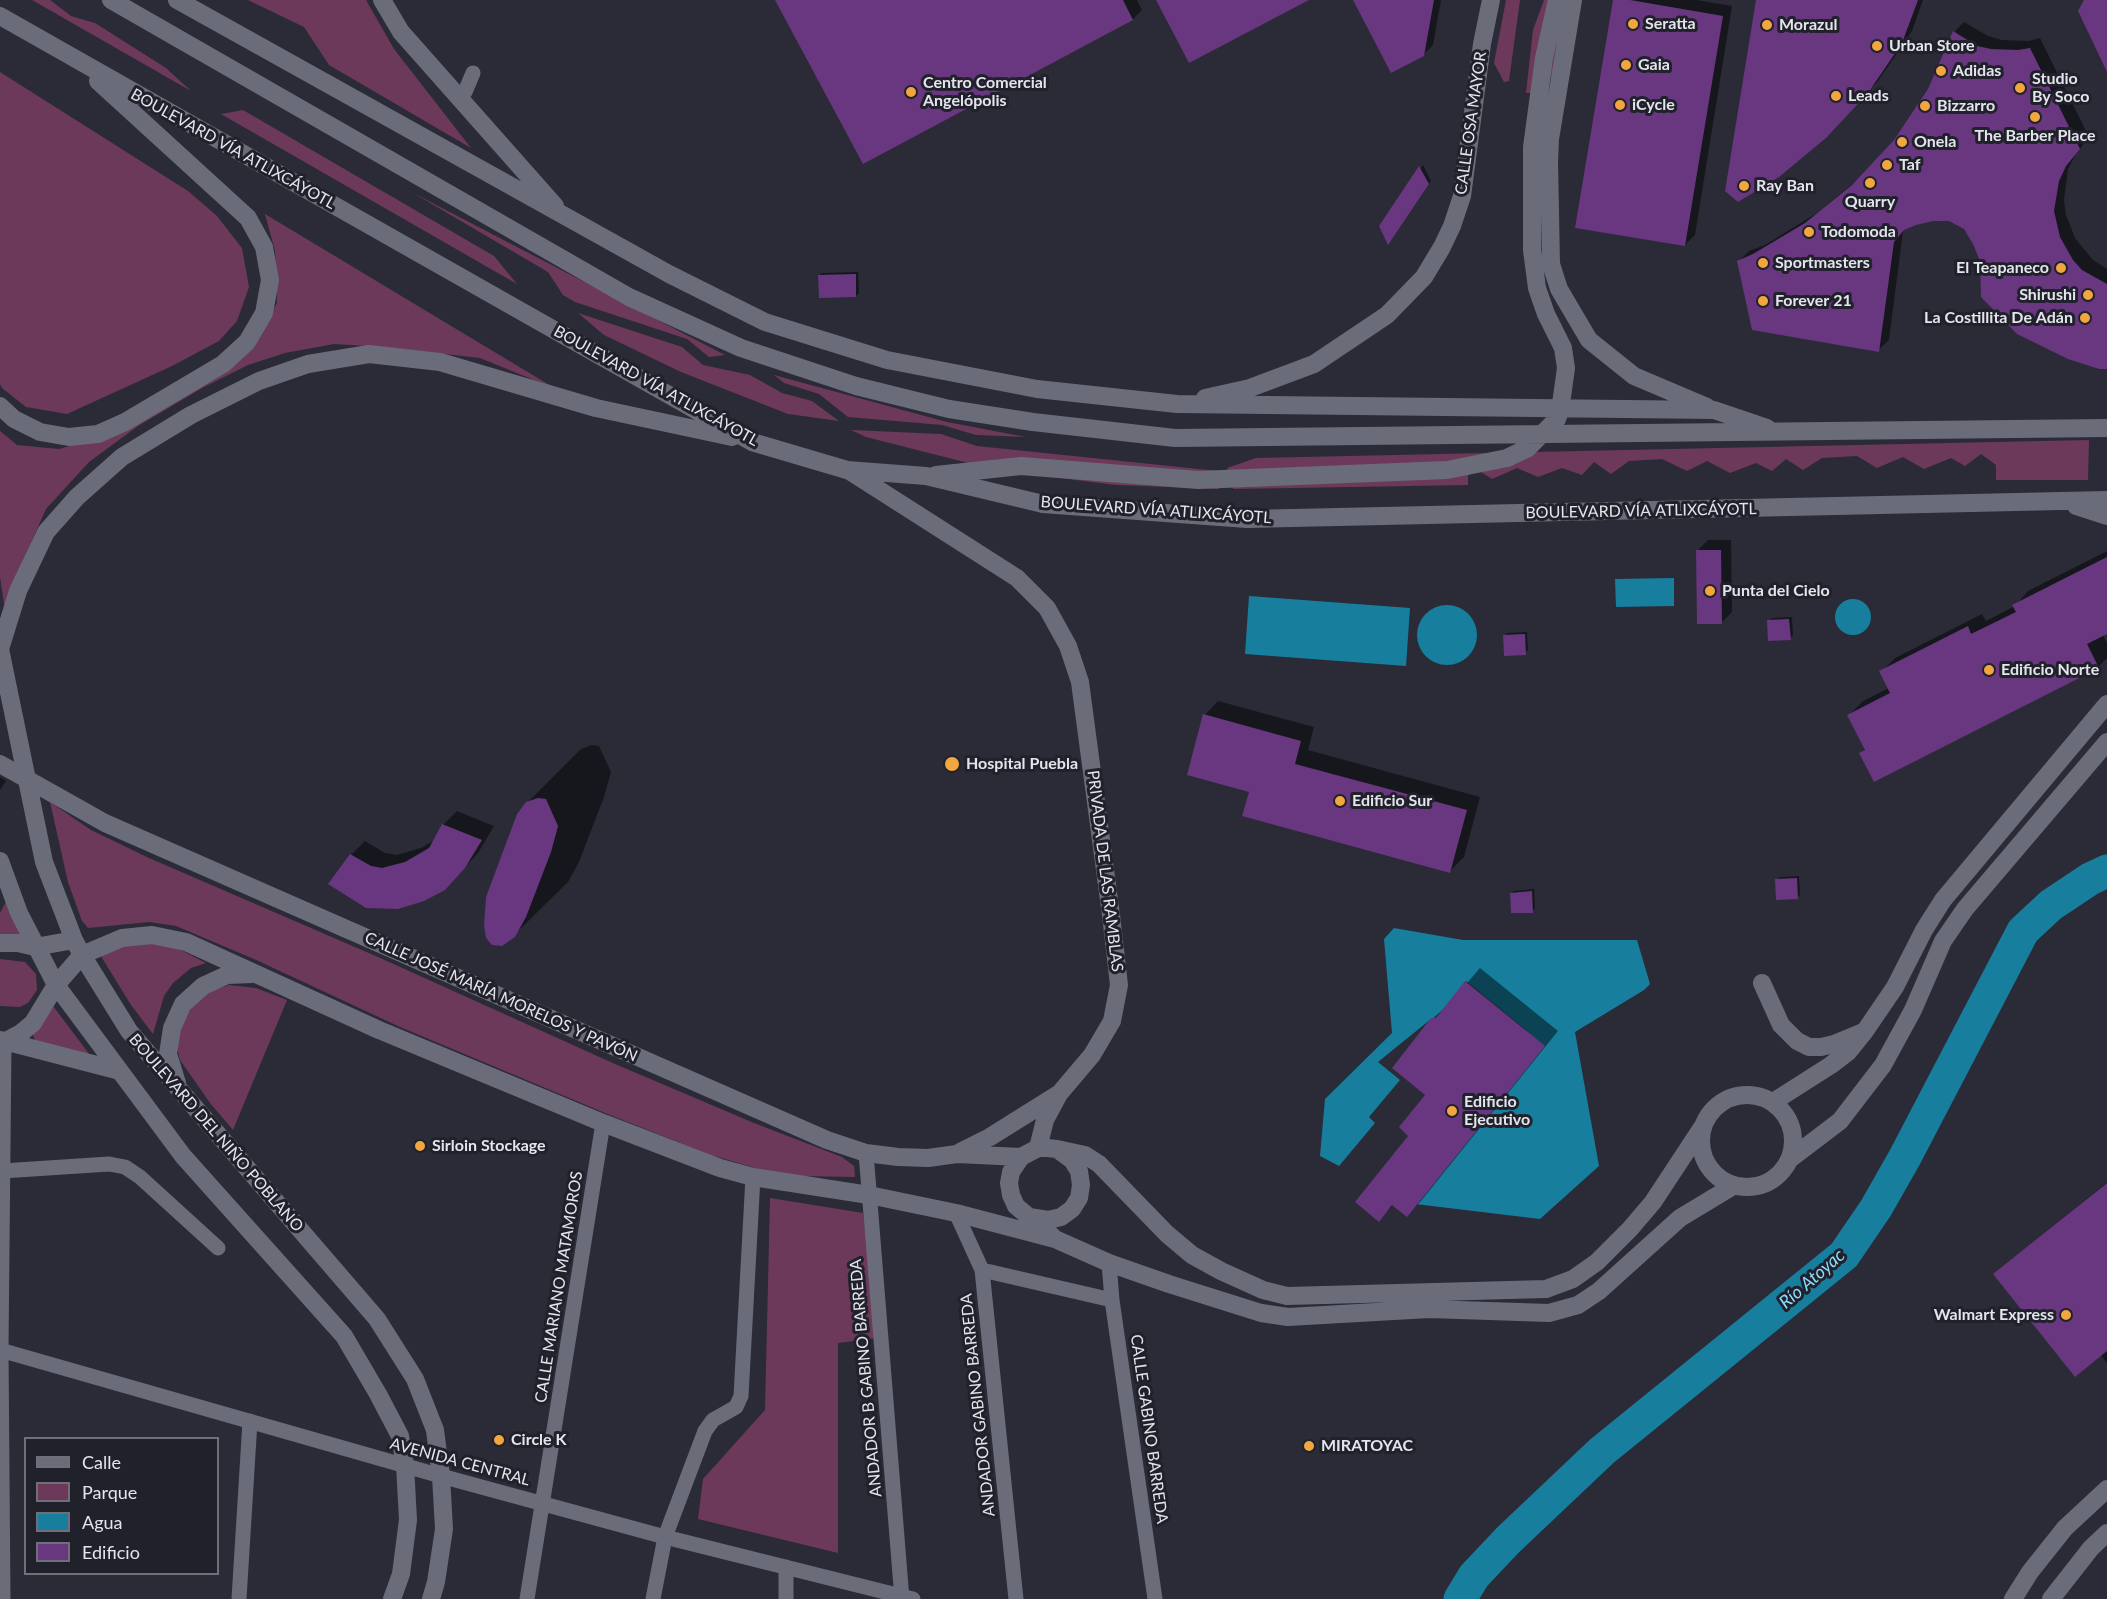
<!DOCTYPE html>
<meta charset="utf-8">
<style>
body{margin:0}
#map{position:relative;width:2107px;height:1599px;overflow:hidden;background:#2a2b36;font-family:Lato,sans-serif}
canvas{display:block}
.legend{position:absolute;left:24px;top:1437px;width:195px;height:138px;box-sizing:border-box;background:#21212c;border:2px solid #6f6f79;margin:0;padding:8px 10px;list-style:none;font-size:18px;color:#e4e4ec}
.legend li{display:flex;align-items:center;gap:12px;height:30px}
.legend b{width:30px;border:2px solid #6f6f79}
</style>
<div id="map">
<canvas width="2107" height="1599"></canvas>
<ul class="legend">
<li><b style="height:8px;background:#6b6c79"></b>Calle</li>
<li><b style="height:16px;background:#6d395a"></b>Parque</li>
<li><b style="height:16px;background:#177e9e"></b>Agua</li>
<li><b style="height:16px;background:#683780"></b>Edificio</li>
</ul>
</div>
<script>
const g = document.querySelector('canvas').getContext('2d');
g.lineJoin = 'round';
function paint(path, color) { g.fillStyle = color; g.fill(path, 'evenodd'); }
const shape = rows => new Path2D(rows.map(r => 'M' + r).join(''));
function trace(path, color, width, dash) { g.strokeStyle = color; g.lineWidth = width; g.lineCap = dash ? 'butt' : 'round'; g.setLineDash(dash || []); g.stroke(path); }
function drawText(font, color, halo, rows, align = 'center') {
  g.font = font + ' Lato,sans-serif'; g.lineWidth = 6; g.setLineDash([]); g.textBaseline = 'middle'; g.strokeStyle = halo; g.fillStyle = color; for (const [text, x, y, turn = 0] of rows) {
    g.save(); g.translate(x, y); g.rotate((+turn || 0) * Math.PI / 180); g.textAlign = isNaN(turn) ? turn : align; if (halo) g.strokeText(text, 0, 0); g.fillText(text, 0, 0); g.restore();
  }
}
paint(shape([
 [32,0,50,0,71,16,95,23,166,68,191,91],
 [248,0,366,0,394,49,471,148,329,65,304,27],
 [1506,0,1520,0,1509,81,1504,82,1494,63],
 [1544,0,1569,0,1554,73,1543,87,1535,93,1526,93,1533,30],
 [0,72,188,191,217,216,242,248,249,287,237,321,219,341,172,366,67,414,26,407,2,388,0,384],
 [243,110,494,256,517,284,221,114],
 [413,193,725,355,709,357,687,339,575,302,563,295,548,272],
 [265,214,556,389,480,358,384,347,334,344,285,353,248,365,204,387,138,426,89,462,46,509,16,576,5,611,0,577,0,431,17,445,59,449,121,431,253,349,277,303,275,251],
 [578,313,682,347,703,365,750,375,782,393,812,401,839,421,788,414,681,372,604,335],
 [774,375,947,422,1026,437,976,435,942,425,848,417,819,394,784,383],
 [851,430,941,434,977,446,1218,471,1219,489,1116,485,996,470,866,437],
 [2089,440,2088,480,1996,480,1996,465,1981,454,1965,466,1951,458,1924,469,1903,457,1877,468,1857,456,1822,458,1803,470,1786,459,1772,471,1756,463,1730,473,1707,461,1687,471,1662,459,1629,461,1611,474,1594,462,1582,475,1562,468,1538,477,1517,468,1492,479,1468,464,1468,485,1233,489,1227,468,1256,458],
 [50,802,91,830,149,858,378,957,615,1064,754,1123,842,1157,854,1166,855,1177,798,1176,759,1169,711,1155,605,1113,400,1027,254,959,176,926,149,922,88,928,82,921,68,882],
 [7,900,23,942,0,938,0,913],
 [153,943,175,947,206,963,191,968,173,983,164,996,153,1034,131,1005,99,953,112,947],
 [0,959,25,962,36,974,37,990,28,1003,20,1007,0,1006],
 [229,985,256,988,287,1000,233,1130,210,1103,180,1060,175,1039,192,1007,209,992],
 [53,1006,93,1059,35,1040,32,1033],
 [770,1198,863,1213,877,1338,838,1343,838,1553,698,1519,703,1479,765,1410]
]), '#6d395a');
paint(shape([
 [1674,578,1674,606,1616,607,1615,579],
 [1249,596,1410,608,1406,666,1245,654],
 '1835 617a18 18 0 1 1 36 0a18 18 0 1 1-36 0Z',
 '1417 635a30 30 0 1 1 60 0a30 30 0 1 1-60 0Z',
 [1394,928,1463,940,1637,940,1650,984,1644,990,1575,1032,1599,1166,1540,1219,1390,1201,1527,1031,1466,981,1436,1018,1431,1019,1378,1062,1400,1080,1369,1117,1375,1123,1339,1166,1320,1156,1325,1099,1392,1033,1384,939]
]), '#177e9e');
paint(shape([
 [777,0,1137,0,1142,10,1133,19],
 [1355,0,1441,0,1433,45,1423,55],
 [1614,0,1697,0,1732,6,1695,235,1685,245],
 [1758,0,1923,0,1912,31,1878,81,1836,126],
 [1964,22,1988,36,2002,40,2029,41,2040,38,2089,137,2076,154,2068,169,2064,200,2066,215,2075,238,2093,260,2107,269,2107,368,1981,261,1975,243,1965,228,1949,219,1933,219,1906,227,1903,231,1889,340,1878,350,1739,261,1749,251,1765,245,1817,213,1861,177,1895,141,1929,90,1954,32],
 [1423,165,1431,181,1391,240,1381,226],
 [858,272,859,293,856,296,819,275,822,273],
 [1708,540,1731,540,1732,612,1722,622,1698,550],
 [2107,551,2107,632,2103,635,2107,643,2107,658,2098,667,1861,753,1866,748,1849,715,1863,701,1889,688,1881,672,1895,658,1982,614,1986,621,2015,606,2028,591],
 [1792,617,1793,636,1790,638,1769,621,1772,618],
 [1527,632,1528,650,1525,653,1504,636,1507,633],
 [1218,701,1314,727,1308,750,1480,797,1464,857,1450,871,1251,791,1205,715],
 [592,745,599,746,611,772,604,797,579,862,568,882,514,935,527,803,581,749],
 [0,777,6,781,0,790],
 [457,811,494,826,478,853,459,874,424,900,351,855,365,841,385,853,397,855,421,848,435,840,443,825],
 [1799,876,1800,895,1797,898,1777,880,1780,877],
 [1534,889,1535,908,1532,911,1511,893,1514,891],
 [1480,968,1558,1031,1421,1201,1407,1215,1394,1204,1379,1220,1427,1095,1432,1019,1448,1005],
 [2107,1182,2107,1363,2100,1354,1995,1274]
]), '#0007');
trace(shape([
 [1460,1599,1474,1576,1508,1540,1602,1451,1844,1255,1876,1208,1905,1157,2023,931,2051,905,2090,879,2107,871]
]), '#177e9e', 33);
paint(shape([
 [775,0,1123,0,1133,20,863,164],
 [1156,0,1309,0,1189,63],
 [1353,0,1434,0,1424,56,1391,73],
 [1613,0,1630,0,1723,16,1685,246,1575,228],
 [1756,0,1918,0,1902,43,1868,93,1826,138,1779,177,1738,202,1725,191],
 [2084,0,2107,0,2107,72,2078,11],
 [1953,31,1977,46,1991,49,2018,50,2030,48,2080,149,2066,166,2059,181,2054,211,2060,237,2073,260,2082,270,2107,284,2107,369,2099,369,2068,359,2017,334,1981,297,1980,261,1973,244,1964,229,1949,221,1933,221,1916,225,1904,230,1894,242,1879,352,1752,330,1737,261,1753,254,1805,223,1852,185,1894,140,1928,89],
 [1419,166,1429,184,1388,245,1379,226],
 [856,274,856,297,819,298,818,275],
 [1696,550,1721,550,1722,624,1697,624],
 [2107,557,2107,634,2087,644,2099,668,1874,782,1859,753,1865,750,1847,715,1890,693,1879,671,1968,626,1971,634,2016,612,2012,605],
 [1789,619,1791,640,1768,641,1767,620],
 [1525,634,1526,655,1504,656,1503,635],
 [1203,714,1301,741,1295,764,1467,810,1450,873,1242,816,1249,792,1187,775],
 [538,798,546,799,558,826,551,852,526,917,515,937,502,946,492,945,486,938,484,926,486,897,517,814,526,802],
 [442,824,482,840,465,868,445,890,424,901,398,909,366,908,328,884,350,854,371,866,382,868,405,862,429,848],
 [1797,878,1798,899,1776,900,1775,879],
 [1532,891,1533,913,1511,913,1510,893],
 [1465,981,1545,1046,1407,1217,1392,1205,1379,1222,1355,1202,1408,1136,1399,1127,1425,1095,1392,1068,1431,1018,1436,1018],
 [2107,1183,2107,1351,2075,1377,1993,1274]
]), '#683780');
trace(shape([
 [465,92,473,73],
 [866,1153,902,1599],
 [2,1171,109,1164,125,1167,140,1177,218,1248],
 [956,1213,982,1270,1016,1599],
 [1109,1263,1112,1300,1155,1599],
 [982,1270,1112,1300],
 [0,1350,441,1476,665,1537,913,1599],
 [3,1599,1,1350,4,1042],
 [239,1599,250,1421],
 [527,1599,603,1123],
 [653,1599,665,1537,705,1431,713,1420,736,1407,741,1396,753,1177],
 [786,1599,786,1567]
]), '#6b6c79', 15);
trace(shape([
 [111,0,629,297,741,348,856,386,949,409,1033,422,1175,438,2107,428],
 [177,0,669,274,765,322,887,360,1037,389,1177,404,1714,410,1767,428],
 [382,0,401,32,555,206],
 [1573,0,1550,139,1549,162,1551,264,1559,289,1589,340,1634,376,1707,407],
 [0,16,752,442,847,470,926,476,1043,504,1247,519,2107,500],
 [1205,398,1250,388,1314,364,1387,315,1424,277,1442,247,1452,226,1462,196,1482,44,1491,0],
 [0,406,14,419,40,432,69,437,98,434,125,422,223,364,247,342,264,313,270,280,264,247,248,218,98,81],
 [851,472,1017,578,1047,608,1068,646,1080,682,1111,915,1119,985,1112,1021,1092,1055,1059,1094,1045,1120,1038,1148],
 [936,475,1021,466,1198,480,1447,470,1507,458,1528,448,1557,419,1560,411,1566,368,1563,348,1546,314,1537,288,1532,250,1532,147,1544,58,1557,0],
 [2076,506,2107,516],
 [0,649,44,862,74,940,82,955,129,1031,377,1319,415,1379,435,1430,441,1476,444,1529,436,1582,431,1599],
 [0,649,18,591,46,532,77,497,122,457,191,415,259,381,308,364,369,354,440,362,596,408,732,437],
 [0,764,105,823,827,1140,866,1153,898,1157,928,1158,957,1154,1021,1157],
 [0,861,19,913,56,985,183,1156,344,1336,378,1394,400,1436,405,1465,408,1520,401,1574,392,1599],
 [0,943,18,943,35,947,74,940],
 [1762,983,1781,1025,1797,1041,1809,1047,1821,1047,1834,1044,1863,1032],
 [0,1040,120,1071],
 [4,1042,21,1033,33,1023,56,985,82,955,122,938,152,935,186,942,379,1030,603,1123,720,1168,753,1177,869,1195,956,1213,1055,1239],
 [177,1083,168,1054,172,1028,183,1004,203,986,227,975,252,974],
 '1701 1141a46 46 0 1 1 92 0a46 46 0 1 1-92 0Z',
 [1773,1102,1831,1065,1848,1052,1865,1031,1895,987,1924,930,1943,900,2107,704],
 [1057,1149,1072,1160,1079,1171,1081,1185,1079,1198,1072,1209,1061,1217,1048,1220,1029,1217,1016,1206,1011,1195,1009,1183,1011,1172,1021,1157,1038,1148,1047,1148,1057,1149,1085,1155,1099,1164,1167,1234,1192,1255,1221,1271,1263,1290,1287,1296,1546,1289,1573,1279,1597,1262,1630,1229,1653,1202,1703,1126],
 [960,1152,990,1137,1057,1095],
 [1790,1159,1840,1121,1883,1065,1913,1010,1943,941,1965,909,2107,742],
 [1047,1231,1055,1239,1109,1263,1169,1284,1261,1313,1288,1317,1429,1309,1549,1313,1578,1305,1599,1291,1680,1218,1733,1186],
 [2013,1599,2030,1572,2065,1528,2107,1489],
 [2051,1599,2091,1548,2107,1533]
]), '#6b6c79', 18);
for (const [x, y, r, color] of [
 [1633,24,6,"#f1a640"],
 [1767,25,6,"#f1a640"],
 [1877,46,6,"#f1a640"],
 [1626,65,6,"#f1a640"],
 [1941,71,6,"#f1a640"],
 [2020,88,6,"#f1a640"],
 [911,92,6,"#f1a640"],
 [1836,96,6,"#f1a640"],
 [1620,105,6,"#f1a640"],
 [1925,106,6,"#f1a640"],
 [2035,117,6,"#f1a640"],
 [1902,142,6,"#f1a640"],
 [1887,165,6,"#f1a640"],
 [1870,183,6,"#f1a640"],
 [1744,186,6,"#f1a640"],
 [1809,232,6,"#f1a640"],
 [1763,263,6,"#f1a640"],
 [2061,268,6,"#f1a640"],
 [2088,295,6,"#f1a640"],
 [1763,301,6,"#f1a640"],
 [2085,318,6,"#f1a640"],
 [1710,591,6,"#f1a640"],
 [1989,670,6,"#f1a640"],
 [952,764,8,"#f1a640"],
 [1340,801,6,"#f1a640"],
 [1452,1111,6,"#f1a640"],
 [420,1146,6,"#f1a640"],
 [2066,1315,6,"#f1a640"],
 [499,1440,6,"#f1a640"],
 [1309,1446,6,"#f1a640"]
]) { const dot = new Path2D(); dot.arc(x, y, r, 0, 2 * Math.PI); g.fillStyle = color; g.fill(dot); trace(dot, '#21212c', 2); }
drawText('bold 16px', '#e4e4ec', '#21212c', [
 ["Seratta",1645,24],
 ["Morazul",1779,25],
 ["Urban Store",1889,46],
 ["Gaia",1638,65],
 ["Adidas",1953,71],
 ["Studio",2032,79],
 ["By Soco",2032,97],
 ["Centro Comercial",923,83],
 ["Angelópolis",923,101],
 ["Leads",1848,96],
 ["iCycle",1632,105],
 ["Bizzarro",1937,106],
 ["The Barber Place",2035,136,"center"],
 ["Onela",1914,142],
 ["Taf",1899,165],
 ["Ray Ban",1756,186],
 ["Quarry",1870,202,"center"],
 ["Todomoda",1821,232],
 ["Sportmasters",1775,263],
 ["El Teapaneco",2049,268,"right"],
 ["Shirushi",2076,295,"right"],
 ["Forever 21",1775,301],
 ["La Costillita De Adán",2073,318,"right"],
 ["Punta del Cielo",1722,591],
 ["Edificio Norte",2001,670],
 ["Hospital Puebla",966,764],
 ["Edificio Sur",1352,801],
 ["Edificio",1464,1102],
 ["Ejecutivo",1464,1120],
 ["Sirloin Stockage",432,1146],
 ["Walmart Express",2054,1315,"right"],
 ["Circle K",511,1440],
 ["MIRATOYAC",1321,1446]
], 'left');
drawText('16px', '#e4e4ec', '#21212c', [
 ["CALLE OSA MAYOR",1471,123,-82],
 ["BOULEVARD VÍA ATLIXCÁYOTL",233,149,29],
 ["BOULEVARD VÍA ATLIXCÁYOTL",656,386,29],
 ["BOULEVARD VÍA ATLIXCÁYOTL",1156,510,4],
 ["BOULEVARD VÍA ATLIXCÁYOTL",1641,511,-1],
 ["PRIVADA DE LAS RAMBLAS",1105,871,83],
 ["CALLE JOSÉ MARÍA MORELOS Y PAVÓN",501,997,24],
 ["BOULEVARD DEL NIÑO POBLANO",216,1133,49],
 ["CALLE MARIANO MATAMOROS",559,1287,-81],
 ["ANDADOR B GABINO BARREDA",866,1378,-95],
 ["ANDADOR GABINO BARREDA",978,1405,-96],
 ["CALLE GABINO BARREDA",1149,1429,82],
 ["AVENIDA CENTRAL",460,1462,15]
]);
drawText('italic 18px', '#8addfd', '#21212c', [
 ["Río Atoyac",1812,1279,-41]
]);
</script>
